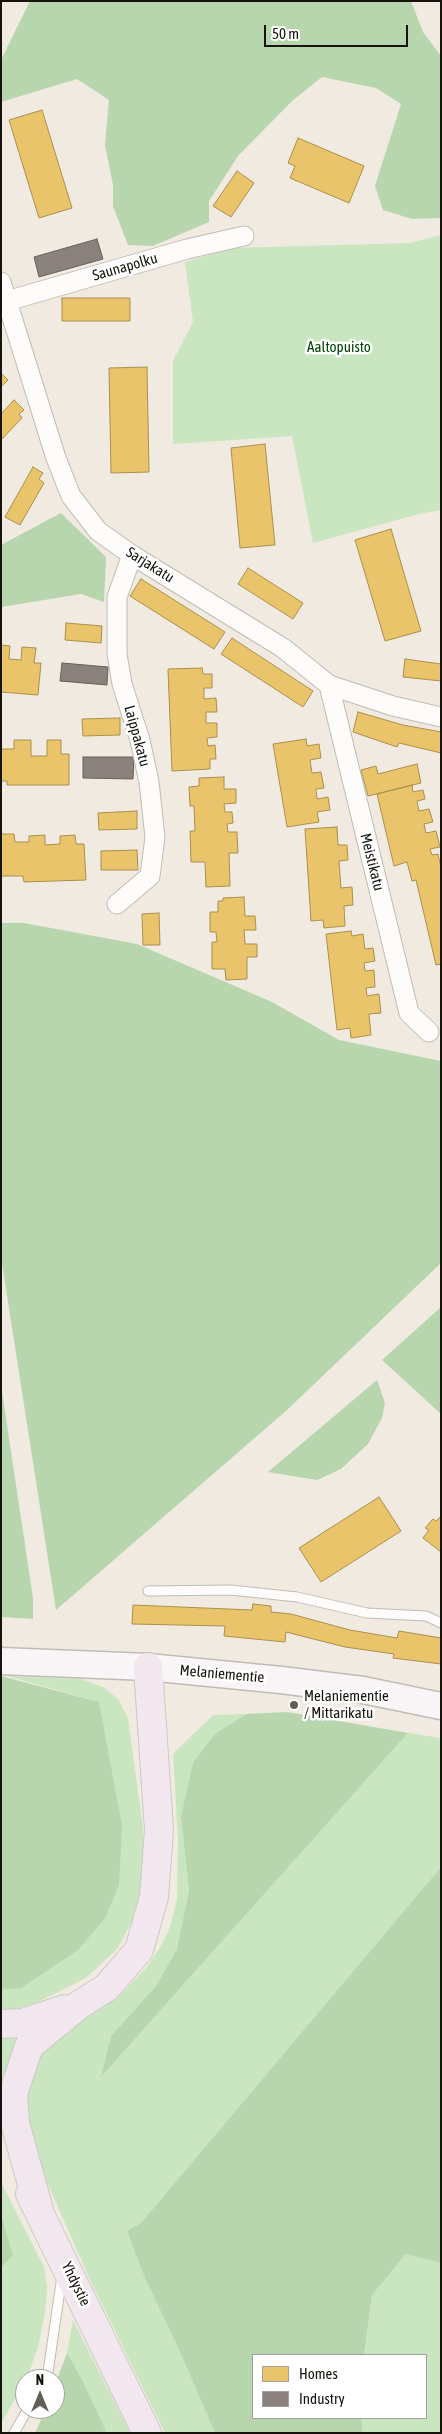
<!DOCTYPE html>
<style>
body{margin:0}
#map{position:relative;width:442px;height:2434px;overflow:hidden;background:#f0eae0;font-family:"Asap Condensed",sans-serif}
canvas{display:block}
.frame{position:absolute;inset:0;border:2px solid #17140d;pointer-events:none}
.legend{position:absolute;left:252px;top:2354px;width:175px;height:65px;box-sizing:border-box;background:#fff;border:1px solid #a2a19e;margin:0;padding:6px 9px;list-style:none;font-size:15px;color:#17140d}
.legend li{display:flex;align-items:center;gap:10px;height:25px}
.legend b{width:25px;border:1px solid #a2a19e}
.north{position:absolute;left:15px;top:2369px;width:50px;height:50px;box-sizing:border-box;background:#fff;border:1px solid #a2a19e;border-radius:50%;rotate:0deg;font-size:14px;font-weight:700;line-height:20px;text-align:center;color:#17140d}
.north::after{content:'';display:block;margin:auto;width:18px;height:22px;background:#635f57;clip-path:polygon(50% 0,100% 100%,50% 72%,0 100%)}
.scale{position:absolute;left:264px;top:25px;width:144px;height:22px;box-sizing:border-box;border:2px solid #17140d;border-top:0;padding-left:6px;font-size:15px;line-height:18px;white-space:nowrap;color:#17140d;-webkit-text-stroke:4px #fff;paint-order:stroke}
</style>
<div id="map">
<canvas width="442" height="2434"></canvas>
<div class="frame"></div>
<ul class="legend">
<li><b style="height:14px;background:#e9c46a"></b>Homes</li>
<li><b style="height:14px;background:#8a817c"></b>Industry</li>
</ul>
<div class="north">N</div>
<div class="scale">50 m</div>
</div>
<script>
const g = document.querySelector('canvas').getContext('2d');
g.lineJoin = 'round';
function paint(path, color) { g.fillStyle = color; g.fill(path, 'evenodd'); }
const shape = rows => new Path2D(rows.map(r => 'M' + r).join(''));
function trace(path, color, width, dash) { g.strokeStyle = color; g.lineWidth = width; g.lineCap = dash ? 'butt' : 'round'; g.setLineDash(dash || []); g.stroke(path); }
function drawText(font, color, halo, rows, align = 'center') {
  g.font = font + ' "Asap Condensed",sans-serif'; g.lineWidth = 5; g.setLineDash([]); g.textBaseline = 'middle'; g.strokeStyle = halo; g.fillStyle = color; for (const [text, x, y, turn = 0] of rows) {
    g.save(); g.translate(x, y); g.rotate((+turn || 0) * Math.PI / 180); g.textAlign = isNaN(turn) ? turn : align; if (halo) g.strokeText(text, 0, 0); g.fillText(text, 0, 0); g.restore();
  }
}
paint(shape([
 [441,235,441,510,419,514,313,543,292,436,173,444,173,361,193,322,185,262,233,248,410,243],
 [7,1676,81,1679,103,1687,118,1699,128,1718,143,1828,144,1872,140,1906,118,1948,86,1978,38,2002,1,2013,1,1990,21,1988,99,1702],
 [246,1714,215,1734,181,1817,189,1890,177,1949,156,1986,111,2036,102,2076,408,1733,441,1738,441,1867,141,2223,127,2231,145,2278,181,2354,215,2433,165,2433,92,2284,30,2144,26,2086,42,2052,52,2039,119,1996,146,1968,161,1946,170,1927,177,1899,178,1840,173,1754,213,1715],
 [37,2025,1,2102,1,2031],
 [1,2182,44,2267,47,2287,45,2313,38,2347,28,2375,1,2424,1,2268,13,2255,1,2214],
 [406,2254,441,2263,441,2433,363,2433,361,2418,426,2418,426,2355,364,2355,372,2295],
 [73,2320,130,2433,107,2433,67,2353]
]), '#c9e6c0');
paint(shape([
 [30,1,411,1,423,32,441,56,441,218,412,219,383,210,375,186,401,104,376,88,322,77,292,101,238,156,209,201,209,222,153,246,128,245,113,206,113,185,105,145,109,100,77,79,1,102,1,60],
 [61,513,106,557,104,602,81,594,1,607,1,545],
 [1,923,24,923,137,944,272,1002,339,1040,441,1061,441,1263,287,1410,56,1610,1,1257],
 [441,1307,441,1414,382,1360],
 [377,1380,385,1403,382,1418,368,1444,341,1469,317,1480,268,1472],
 [1,1385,33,1598,33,1619,1,1617],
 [1,1676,99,1702,122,1826,119,1885,105,1918,78,1950,21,1988,1,1990],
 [287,1712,408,1733,101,2077,111,2036,156,1986,177,1949,189,1890,181,1817,193,1763,215,1734,246,1714],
 [441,1867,441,2263,406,2254,372,2295,364,2355,253,2355,253,2418,361,2418,363,2433,215,2433,181,2354,145,2278,127,2231,141,2223],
 [1,2214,13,2255,1,2268],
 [67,2353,83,2382,107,2433,35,2433,46,2409,55,2409,55,2385]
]), '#b7d6ae');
const homes = shape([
 [42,110,72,208,39,218,9,120,42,110],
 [298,138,364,166,349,203,290,178,295,166,288,163,298,138],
 [237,171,254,183,231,217,213,206,237,171],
 [62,298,130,298,130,321,62,321,62,298],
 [147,367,149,472,111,473,109,368,147,367],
 [1,373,8,380,1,387,1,373],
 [14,400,24,410,19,414,22,418,1,440,1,414,14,400],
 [265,444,275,545,240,548,231,448,265,444],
 [33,467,43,473,39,479,44,483,20,525,5,517,33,467],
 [391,529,421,631,385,641,355,540,391,529],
 [248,568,303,603,293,619,238,584,248,568],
 [141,579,225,632,214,649,130,596,141,579],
 [66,623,102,626,101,643,65,640,66,623],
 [232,638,313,691,303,707,221,654,232,638],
 [1,645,10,646,9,659,21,660,22,647,36,648,34,663,41,663,38,695,1,692,1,645],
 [405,659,441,664,441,681,403,677,405,659],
 [202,668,203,674,212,674,212,688,204,688,204,699,216,698,217,712,206,712,206,723,217,723,217,737,207,738,208,746,215,745,216,759,210,759,210,769,172,771,168,669,202,668],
 [358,712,403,725,441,732,441,753,399,743,397,747,353,732,358,712],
 [120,718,120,735,83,736,82,719,120,718],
 [1,734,1,749,14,749,14,740,31,740,31,756,47,756,47,740,61,740,61,754,69,754,69,785,7,785,7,781,1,781,1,734],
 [306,739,307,746,319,744,321,758,310,760,312,773,321,772,324,788,316,789,317,799,328,797,330,810,317,812,319,822,287,827,273,744,306,739],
 [417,764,421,783,368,796,361,770,376,766,378,774,417,764],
 [224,777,224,789,236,789,236,803,224,804,225,812,232,812,233,823,227,824,228,832,237,832,238,853,229,853,230,886,206,887,205,862,191,862,190,831,195,831,194,806,190,806,189,787,199,786,199,778,224,777],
 [412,785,413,792,423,790,425,799,417,801,419,811,429,809,433,822,424,824,426,833,436,831,440,847,430,849,432,855,438,854,441,868,441,964,436,965,416,880,412,881,407,862,394,866,377,794,412,785],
 [137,811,137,829,99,830,98,813,137,811],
 [337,827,338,845,347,845,348,860,339,861,341,888,352,887,353,905,344,906,345,926,324,928,323,920,311,921,305,829,337,827],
 [1,834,14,834,15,842,29,842,29,836,45,835,45,845,60,844,60,836,75,835,76,844,84,844,86,880,24,882,23,876,1,876,1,834],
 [137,850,138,870,101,870,101,851,137,850],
 [244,897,245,916,255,916,256,930,244,930,245,944,257,944,257,957,247,957,247,979,226,980,225,969,212,969,212,942,217,942,216,932,210,932,210,912,218,912,218,901,223,901,223,898,244,897],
 [159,913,160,945,143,945,142,914,159,913],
 [351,931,352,936,363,934,365,949,373,948,375,961,364,963,365,971,374,970,375,987,366,988,367,996,379,994,381,1013,369,1014,371,1035,351,1038,350,1028,337,1030,326,934,351,931],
 [379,1497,401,1531,321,1582,299,1548,379,1497],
 [441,1516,441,1552,423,1538,429,1530,425,1528,433,1519,436,1521,441,1516],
 [253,1604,271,1606,271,1612,291,1614,350,1630,397,1638,399,1631,441,1638,441,1664,393,1658,394,1654,345,1647,286,1632,285,1642,224,1636,225,1626,132,1624,133,1605,252,1610,253,1604]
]);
paint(homes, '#e9c46a');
trace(homes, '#aa8f4e', 1);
const industry = shape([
 [97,239,103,259,39,277,34,257,97,239],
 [62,663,108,667,107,685,60,681,62,663],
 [83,757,134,757,133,779,83,778,83,757]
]);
paint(industry, '#8a817c');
trace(industry, '#68605b', 1);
const lane = shape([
 [148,1591,231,1590,297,1597,367,1613,426,1616,441,1623],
 [47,2379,62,2276],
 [14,2433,28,2409]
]);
const street = shape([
 [1,282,56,458,71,496,98,531,132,555,283,648,329,685,393,706,441,717],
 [7,301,187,249,244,236],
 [329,685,409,1013,429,1032],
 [117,904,150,876,155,837,149,782,140,740,122,684,117,654,117,597,132,555]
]);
const secondary = shape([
 [1,1661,148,1667,281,1680,363,1690,441,1706]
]);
const highway = shape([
 [1,2024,22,2023,65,2009],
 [30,2194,147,2433],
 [39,2210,15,2123,13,2094,29,2046,79,2005,107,1987,139,1950,154,1897,159,1830,148,1667]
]);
trace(lane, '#c0bcb4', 11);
trace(street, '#c0bcb4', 21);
trace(secondary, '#c0bcb4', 29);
trace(highway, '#cbc9c3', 30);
trace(lane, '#fdfcfa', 9);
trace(street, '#fdfcfa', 19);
trace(secondary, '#f9f5f6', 26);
trace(highway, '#f2e7ee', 28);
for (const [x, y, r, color] of [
 [294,1705,5,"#635f57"]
]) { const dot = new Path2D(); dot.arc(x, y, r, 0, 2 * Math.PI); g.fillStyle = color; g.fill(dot); trace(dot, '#fff', 2); }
drawText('15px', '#17140d', '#fff', [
 ["Saunapolku",125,267,-16],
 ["Sarjakatu",150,565,32],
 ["Laippakatu",137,736,75],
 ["Meistikatu",372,862,76],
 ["Melaniementie",222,1674,5],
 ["Yhdystie",76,2284,64]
]);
drawText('15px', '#004605', '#fff', [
 ["Aaltopuisto",339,347]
]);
drawText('15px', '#17140d', '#fff', [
 ["Melaniementie",304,1696],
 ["/ Mittarikatu",304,1713]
], 'left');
</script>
